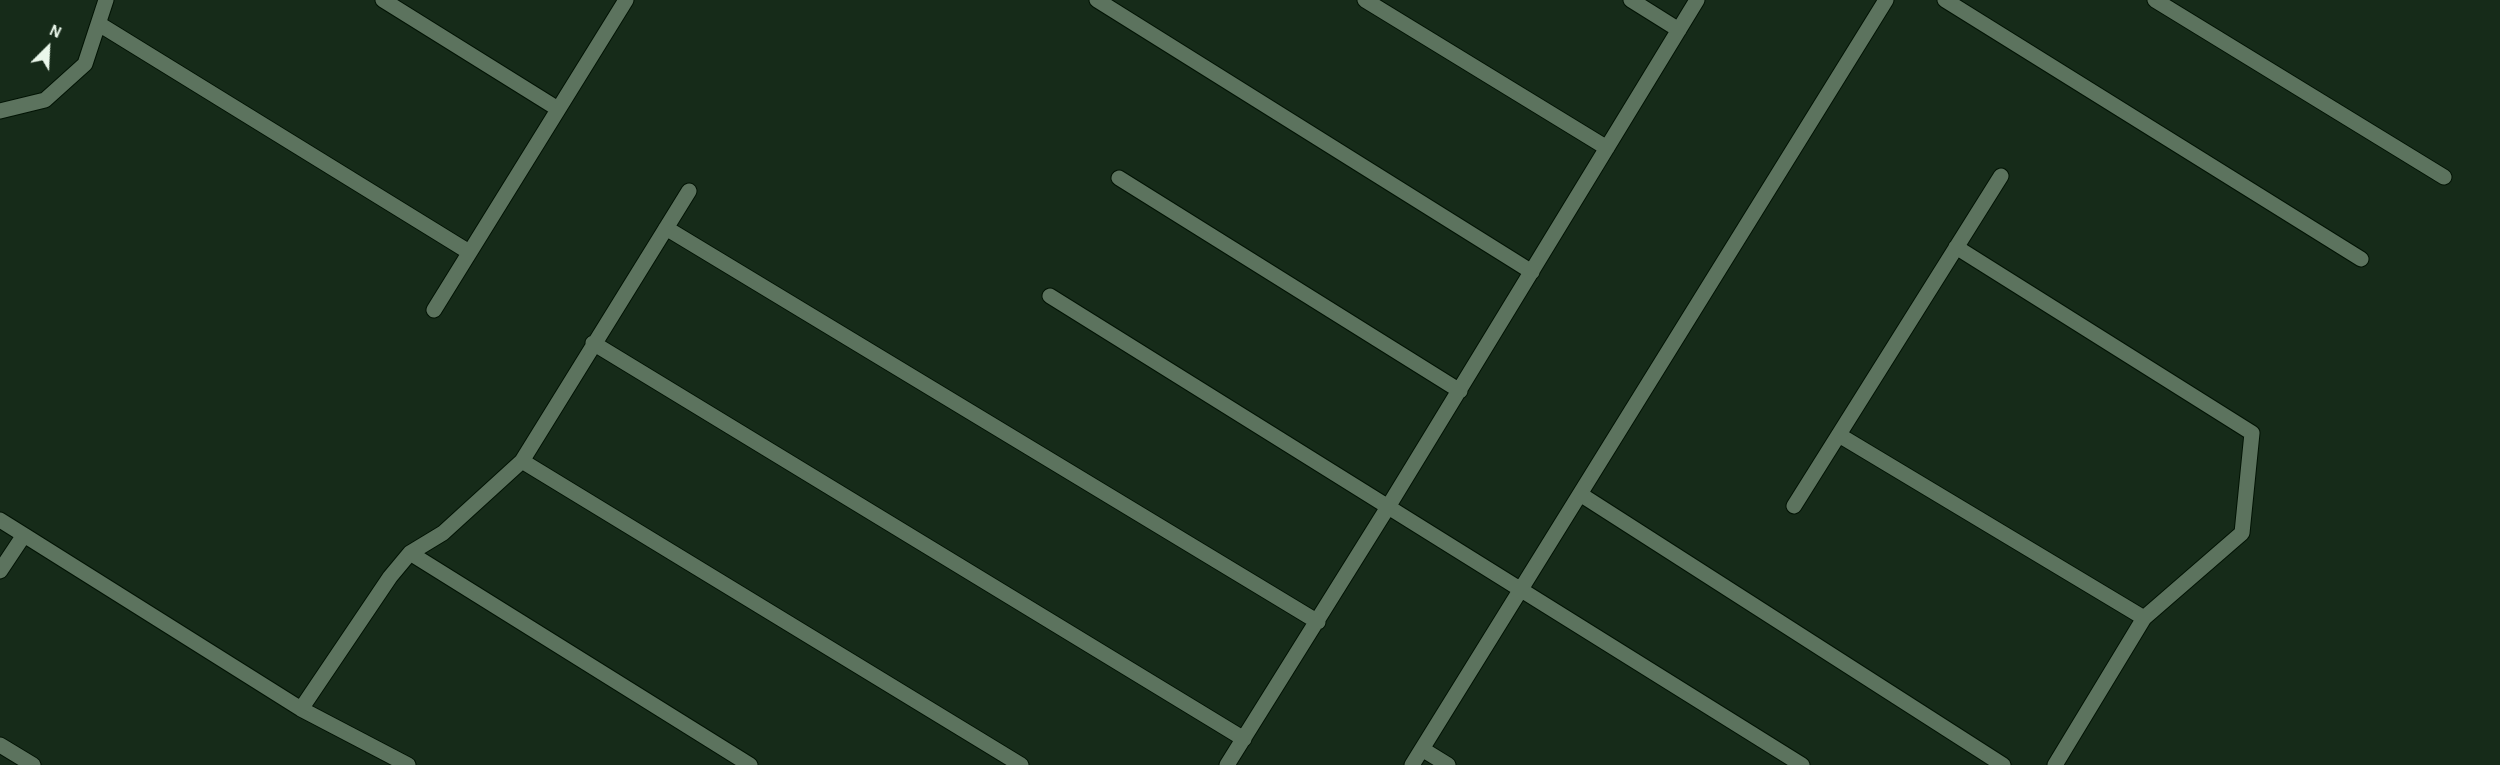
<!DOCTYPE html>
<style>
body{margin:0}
#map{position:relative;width:2500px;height:765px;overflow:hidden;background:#162b19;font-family:"Alegreya Sans",sans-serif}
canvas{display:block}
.north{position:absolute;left:18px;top:18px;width:60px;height:60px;-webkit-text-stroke:4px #162b19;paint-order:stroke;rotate:24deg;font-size:16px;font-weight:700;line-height:24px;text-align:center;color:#eaf7eb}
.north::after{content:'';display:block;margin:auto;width:21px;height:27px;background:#eaf7eb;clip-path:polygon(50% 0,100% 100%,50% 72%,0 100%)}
</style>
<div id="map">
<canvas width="2500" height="765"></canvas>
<div class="north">N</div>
</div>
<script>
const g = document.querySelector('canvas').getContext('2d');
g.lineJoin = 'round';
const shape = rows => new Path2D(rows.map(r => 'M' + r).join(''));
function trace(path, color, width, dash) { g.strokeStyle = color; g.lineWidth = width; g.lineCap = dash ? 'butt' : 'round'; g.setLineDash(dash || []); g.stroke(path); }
const street = shape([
 [383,0,558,109],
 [1097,0,1532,272],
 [1365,0,1607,148],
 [1631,0,1679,30],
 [1945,0,2361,259],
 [2155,0,2444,177],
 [99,24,469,252],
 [0,111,45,100,85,64,106,0],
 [1119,178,1460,391],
 [666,228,1318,622],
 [1956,247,2252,433,2242,533,2144,618,2055,765],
 [1050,296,1802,765],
 [434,310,626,0],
 [593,343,1244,739],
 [1839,435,2144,618],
 [522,461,1021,765],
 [1580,494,2003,765],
 [1794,506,2001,176],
 [0,520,24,535],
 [410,553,750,765],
 [0,571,24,535,301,709,390,577,410,553,443,533,522,461,689,191],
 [301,709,408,765],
 [0,745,33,765],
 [1422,749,1448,765],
 [1227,765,1388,507,1697,0],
 [1412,765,1886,0]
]);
trace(street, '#021304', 17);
trace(street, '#5c735e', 15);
</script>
